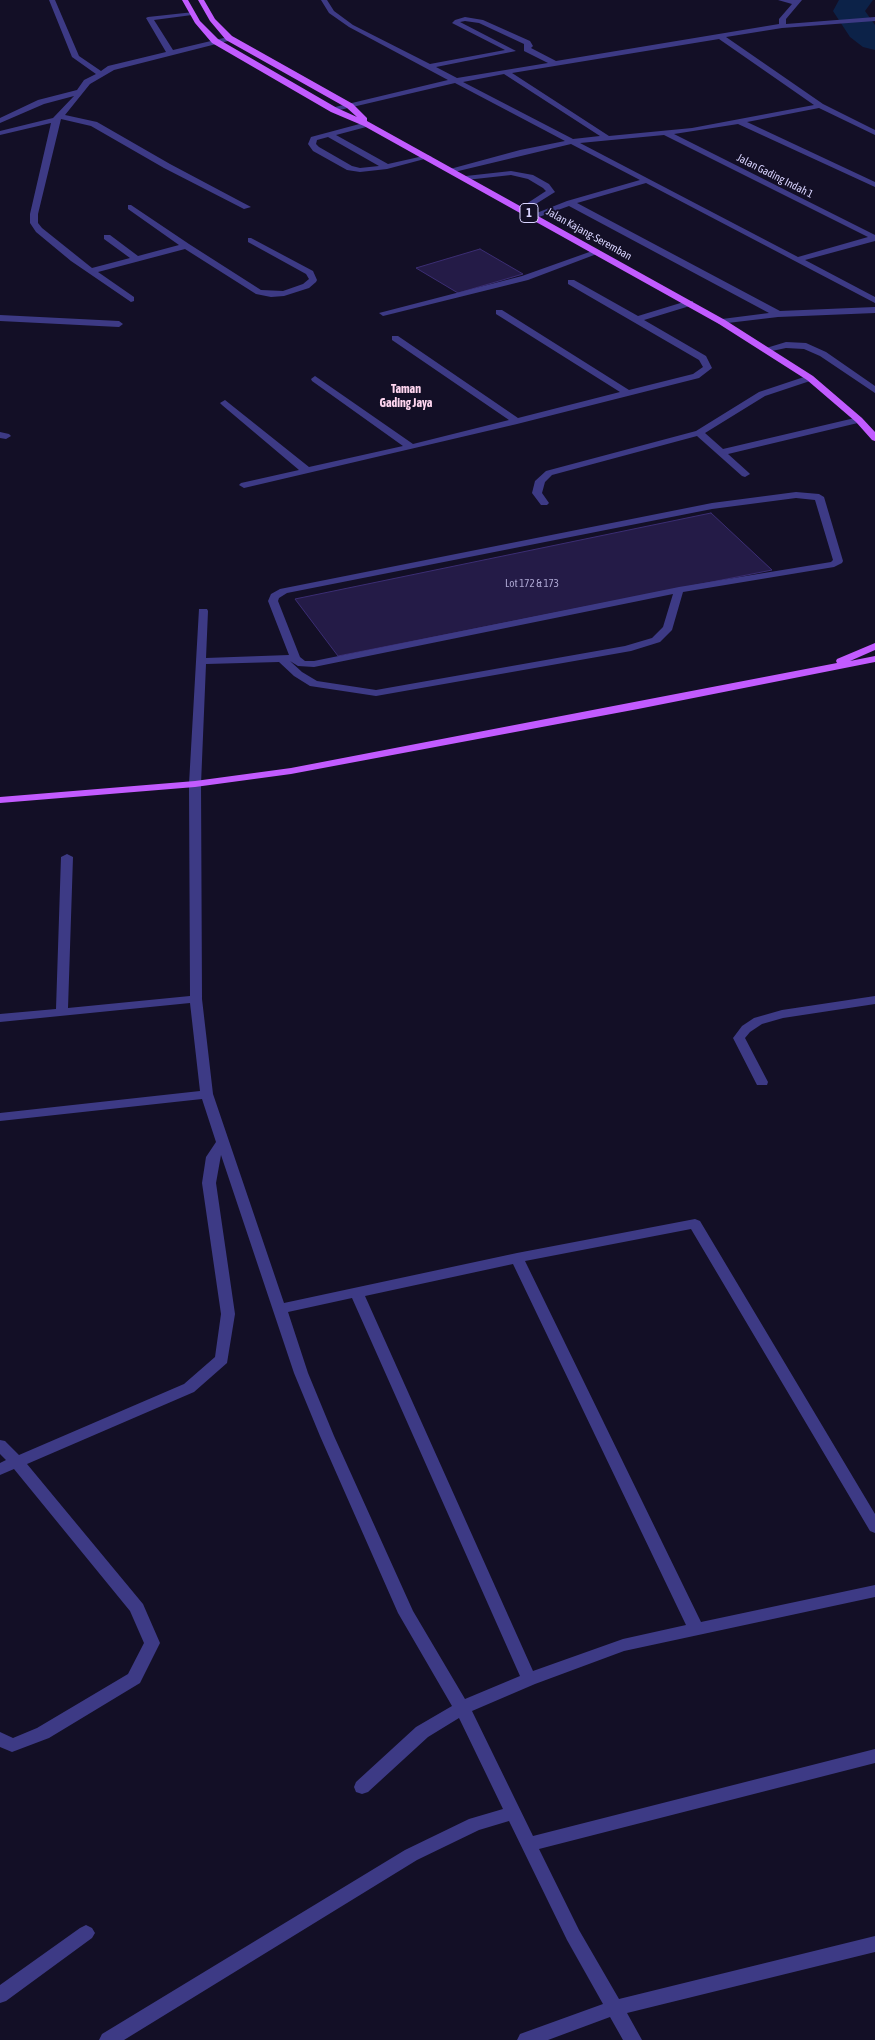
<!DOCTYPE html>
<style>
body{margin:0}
canvas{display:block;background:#130f26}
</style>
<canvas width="875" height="2040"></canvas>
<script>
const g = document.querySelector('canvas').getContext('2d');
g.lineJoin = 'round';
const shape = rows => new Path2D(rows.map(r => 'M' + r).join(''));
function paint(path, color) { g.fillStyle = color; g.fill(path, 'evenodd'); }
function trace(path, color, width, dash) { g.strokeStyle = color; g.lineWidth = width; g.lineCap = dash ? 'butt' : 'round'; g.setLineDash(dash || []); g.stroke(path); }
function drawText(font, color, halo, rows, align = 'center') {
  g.font = font + ' "Asap Condensed",sans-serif'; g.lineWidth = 4; g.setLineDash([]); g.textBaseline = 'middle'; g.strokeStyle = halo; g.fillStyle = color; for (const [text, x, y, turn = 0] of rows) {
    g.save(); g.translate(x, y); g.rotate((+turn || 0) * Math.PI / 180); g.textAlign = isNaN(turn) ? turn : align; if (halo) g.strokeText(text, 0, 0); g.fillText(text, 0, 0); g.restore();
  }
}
paint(shape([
 [839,0,873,0,865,11,875,25,875,50,863,47,850,37,833,11,839,0]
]), '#0c2248');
const building = shape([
 [480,249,523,274,458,293,416,268,480,249],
 [711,513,772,570,338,656,295,599,711,513]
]);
paint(building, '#241b47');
trace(building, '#3b2d73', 1);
paint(shape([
 [49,0,55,0,79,56,101,71,108,66,166,52,146,18,148,17,194,12,194,14,192,15,154,20,173,50,232,36,232,40,114,70,90,84,65,115,97,122,170,164,251,207,244,209,164,168,91,126,61,119,38,214,38,223,42,228,92,268,130,258,104,239,104,235,110,235,138,256,179,245,128,209,128,205,131,205,189,244,261,290,283,291,303,284,309,279,306,274,248,242,248,238,251,238,313,271,317,280,316,282,309,288,284,296,271,297,256,294,185,249,98,272,134,297,134,301,131,302,71,261,36,232,30,223,30,214,51,123,0,135,0,131,53,118,74,96,44,104,0,123,0,118,38,100,77,90,84,80,96,74,72,57,49,0],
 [321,0,327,0,334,11,353,25,430,64,505,50,452,23,455,20,465,17,483,20,530,41,533,46,531,48,556,61,779,24,779,19,792,4,778,0,802,0,786,19,786,24,875,17,875,21,782,28,726,37,823,104,875,130,875,135,819,108,747,122,875,182,875,187,738,124,674,134,875,235,875,241,805,260,875,297,875,303,646,183,577,203,780,311,875,307,875,313,778,317,719,324,718,322,722,319,769,313,569,206,536,218,529,216,567,201,640,180,571,144,450,173,450,169,520,150,565,141,455,83,331,112,331,108,448,80,349,27,329,13,321,0],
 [465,21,479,23,524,44,524,51,548,63,457,78,436,67,516,51,460,22,465,21],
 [719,39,814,105,692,128,609,136,512,73,719,39],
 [504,74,600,136,573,139,463,82,504,74],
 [664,135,868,237,798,257,580,143,664,135],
 [367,122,371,124,370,126,336,135,388,164,428,155,432,157,387,169,360,172,347,170,313,151,308,144,311,137,367,122],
 [328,137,379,166,360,168,352,166,319,147,316,144,317,140,328,137],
 [511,171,533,175,549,184,555,192,523,212,520,212,520,208,546,191,543,188,528,179,511,175,466,180,462,178,466,176,511,171],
 [595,250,602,252,528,280,383,316,379,313,522,276,595,250],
 [568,280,574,280,638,316,687,301,693,301,693,305,644,320,706,356,712,368,699,378,517,424,244,488,239,485,241,483,299,470,222,405,220,403,225,400,309,467,403,446,312,381,311,379,315,376,413,444,509,420,392,340,392,336,398,336,518,418,620,392,496,314,496,310,502,310,629,390,693,374,703,367,699,360,568,284,568,280],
 [0,315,119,321,123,324,119,327,0,321,0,315],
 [786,342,806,343,826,352,875,386,875,393,820,356,804,349,786,348,767,352,763,349,786,342],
 [810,375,814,378,813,380,765,396,705,433,723,449,859,417,862,418,862,422,728,454,748,472,750,474,745,477,742,476,697,436,552,475,545,482,542,493,549,503,547,505,541,505,532,493,535,481,546,471,696,431,759,392,810,375],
 [0,432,9,434,11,436,6,439,0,438,0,432],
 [796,492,819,494,824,497,843,561,842,563,834,567,683,592,672,630,660,642,631,651,376,696,310,686,294,676,279,662,206,664,201,784,202,999,213,1094,284,1303,517,1253,695,1219,700,1221,875,1514,875,1533,870,1531,691,1229,525,1261,701,1622,875,1585,875,1597,624,1651,535,1684,472,1711,533,1836,875,1749,875,1763,539,1849,579,1930,619,1999,875,1936,875,1952,627,2013,642,2040,623,2040,610,2017,548,2040,517,2040,520,2034,603,2004,567,1940,509,1821,479,1830,417,1860,124,2040,99,2040,102,2034,405,1850,469,1819,503,1809,459,1718,428,1737,368,1792,362,1794,356,1792,354,1787,356,1782,416,1727,452,1706,398,1613,320,1436,294,1373,221,1155,216,1183,235,1314,227,1363,194,1392,27,1464,143,1604,160,1643,140,1683,49,1738,12,1752,0,1747,0,1732,13,1738,37,1728,128,1674,144,1643,130,1611,14,1469,0,1475,0,1463,6,1460,0,1454,0,1440,5,1441,19,1455,184,1384,215,1357,221,1314,202,1183,206,1157,216,1142,202,1099,0,1121,0,1113,200,1091,190,1003,0,1022,0,1014,56,1009,61,857,67,854,73,857,68,1008,190,996,189,784,199,609,207,609,208,611,206,658,289,655,268,601,271,594,280,589,712,503,796,492],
 [796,498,815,500,833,560,831,562,679,587,314,661,305,661,300,657,278,601,279,598,287,593,712,509,796,498],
 [673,594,663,627,652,638,625,646,376,690,317,681,302,672,290,661,298,666,314,667,673,594],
 [513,1264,686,1625,623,1639,533,1671,365,1296,513,1264],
 [352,1298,520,1676,465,1699,413,1611,334,1436,308,1373,288,1312,352,1298],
 [875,996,875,1004,783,1018,762,1024,750,1032,745,1038,768,1082,767,1085,757,1085,733,1038,742,1026,754,1018,782,1010,875,996],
 [86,1925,92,1928,95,1933,92,1938,6,2001,0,2003,0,1985,80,1928,86,1925]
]), '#3d3a85');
paint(shape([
 [182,0,188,0,200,21,218,39,337,108,357,117,347,108,226,40,210,21,198,0,204,0,215,19,232,36,353,104,367,118,367,121,725,320,813,376,862,418,875,432,875,441,872,440,856,422,807,380,719,324,364,126,331,112,212,43,195,23,182,0],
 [875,643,875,650,850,661,875,656,875,662,638,709,291,774,195,787,0,803,0,797,195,781,291,768,837,663,836,661,837,659,875,643]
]), '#c25bff');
drawText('11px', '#d9d4ff', '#130f26', [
 ["Jalan Gading Indah 1",775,176,27],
 ["Jalan Kajang-Seremban",589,234,29]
]);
drawText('11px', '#aca6d1', null, [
 ["Lot 172 & 173",532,584]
]);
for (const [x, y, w] of [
 [529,213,18]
]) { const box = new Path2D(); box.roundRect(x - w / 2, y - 9.5, w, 19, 4); g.fillStyle = '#130f26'; g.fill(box); trace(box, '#d9d4ff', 1); }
drawText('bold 12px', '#d9d4ff', null, [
 ["1",529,213]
]);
drawText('bold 12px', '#ffd6f0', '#130f26', [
 ["Taman",406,389],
 ["Gading Jaya",406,403]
]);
</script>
